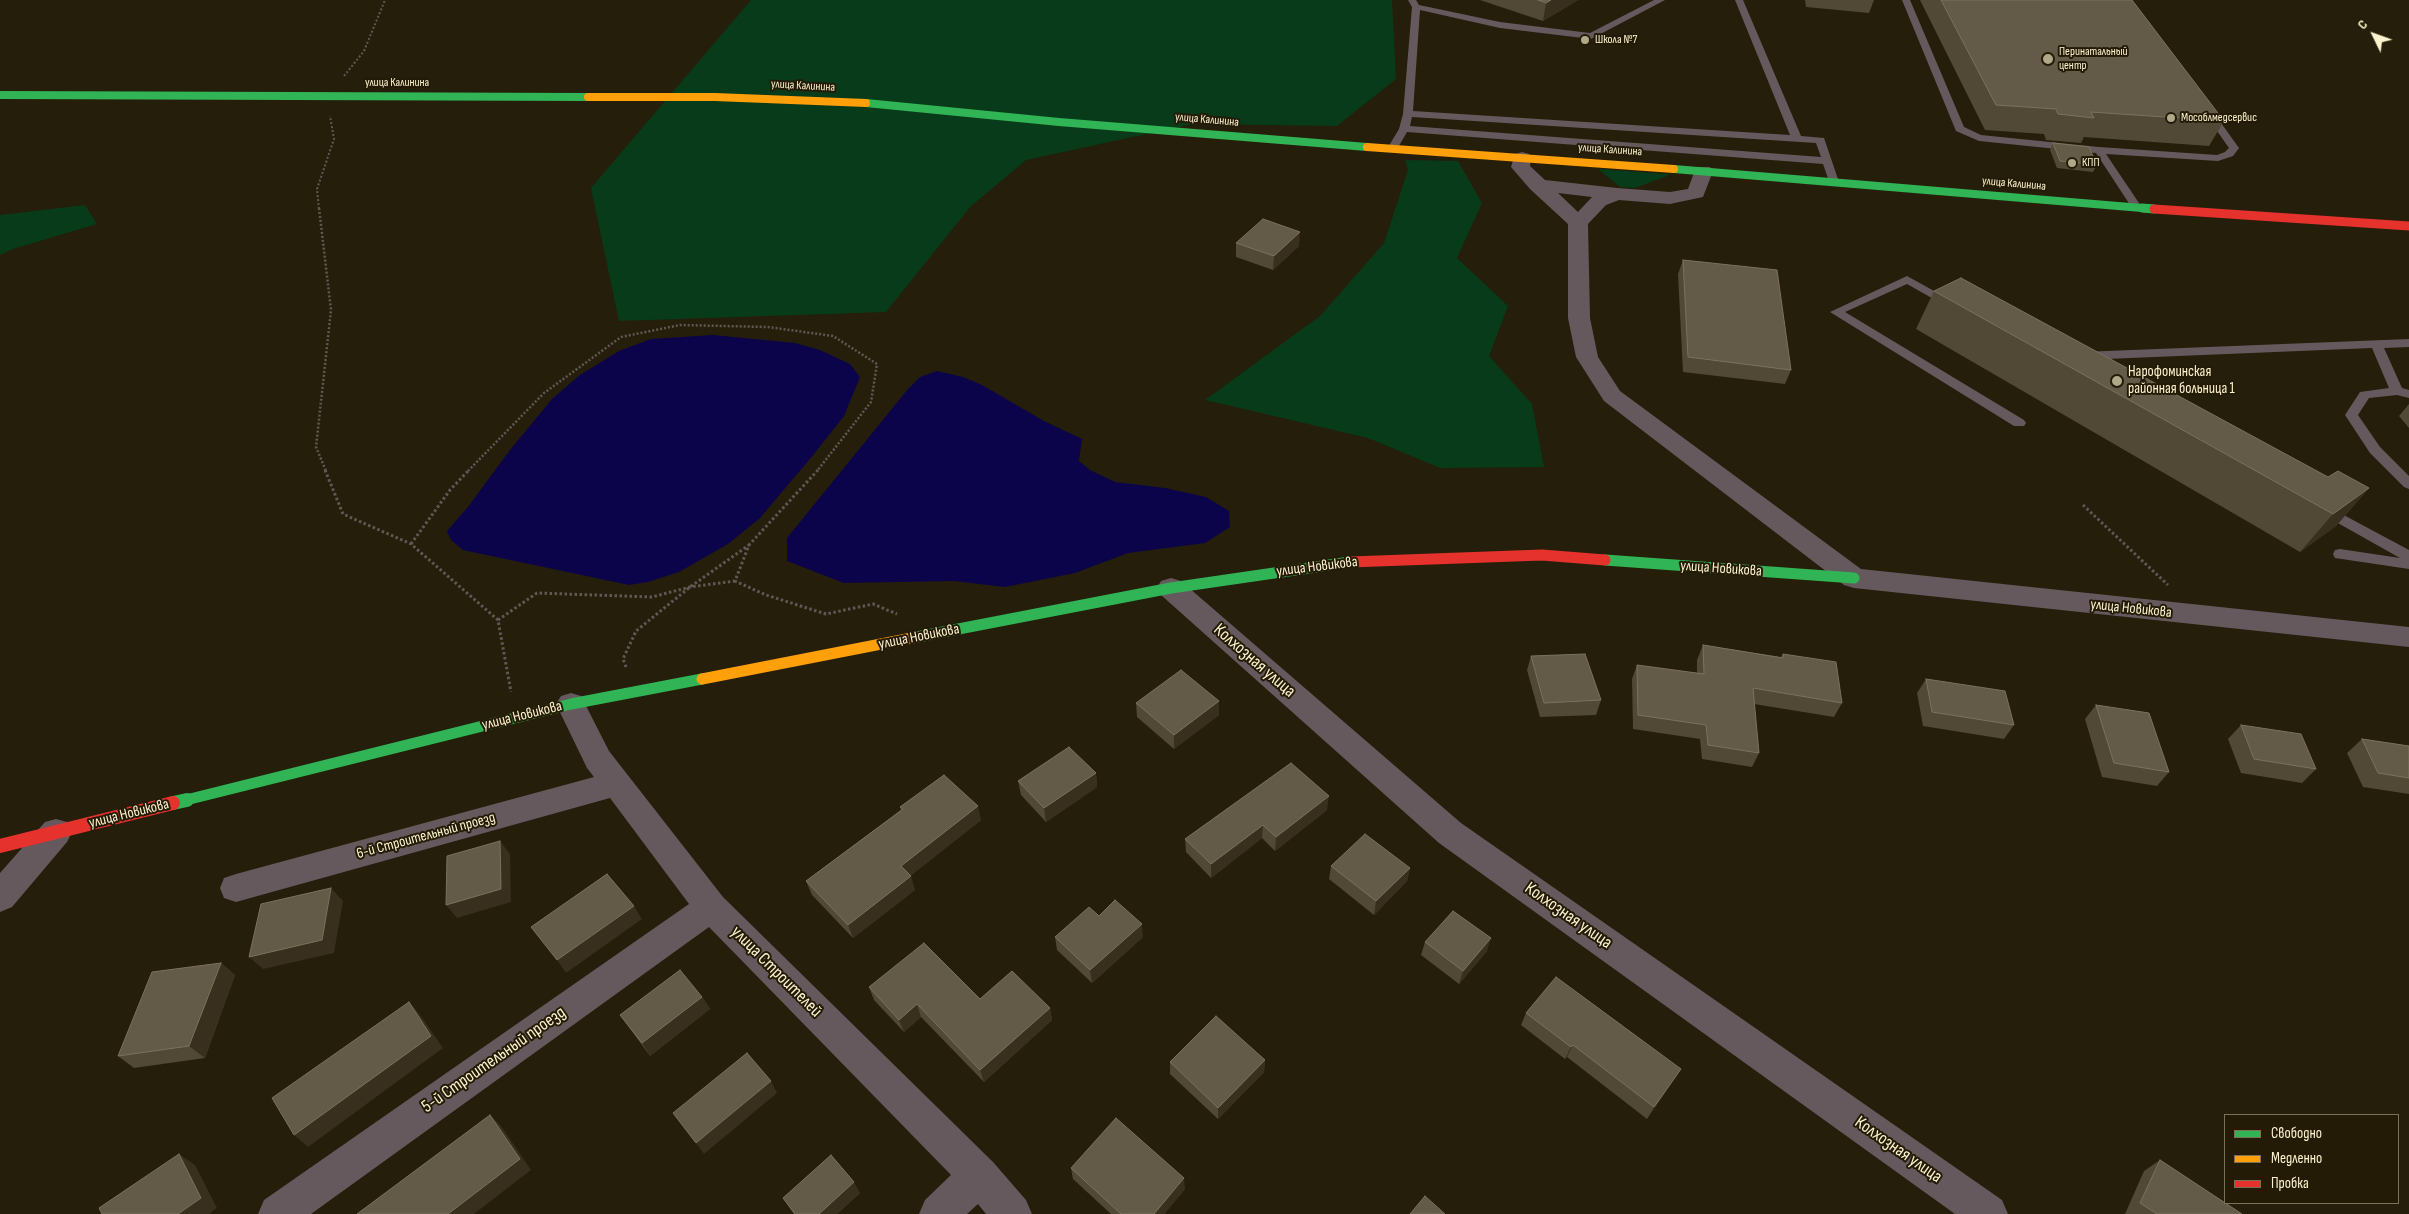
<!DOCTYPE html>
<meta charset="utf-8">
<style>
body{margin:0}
#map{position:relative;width:2409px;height:1214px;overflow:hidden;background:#251e0b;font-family:"Sofia Sans Condensed",sans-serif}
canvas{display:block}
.legend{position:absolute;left:2224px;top:1114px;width:175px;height:90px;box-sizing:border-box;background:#231b06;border:1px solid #7a7156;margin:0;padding:6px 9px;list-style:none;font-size:15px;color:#fdf2cf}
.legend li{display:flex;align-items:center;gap:10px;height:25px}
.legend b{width:25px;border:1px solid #7a7156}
.north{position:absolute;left:2349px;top:10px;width:50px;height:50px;-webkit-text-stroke:4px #231b06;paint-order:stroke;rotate:312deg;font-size:14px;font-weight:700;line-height:20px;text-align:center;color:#fdf2cf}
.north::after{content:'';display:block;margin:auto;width:18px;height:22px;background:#fdf2cf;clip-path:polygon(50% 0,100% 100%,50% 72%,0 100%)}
</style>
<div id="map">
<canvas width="2409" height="1214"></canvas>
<ul class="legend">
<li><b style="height:6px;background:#30b455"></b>Свободно</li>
<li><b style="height:6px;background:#ff9f0a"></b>Медленно</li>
<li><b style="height:6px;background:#e5322d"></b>Пробка</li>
</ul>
<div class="north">С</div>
</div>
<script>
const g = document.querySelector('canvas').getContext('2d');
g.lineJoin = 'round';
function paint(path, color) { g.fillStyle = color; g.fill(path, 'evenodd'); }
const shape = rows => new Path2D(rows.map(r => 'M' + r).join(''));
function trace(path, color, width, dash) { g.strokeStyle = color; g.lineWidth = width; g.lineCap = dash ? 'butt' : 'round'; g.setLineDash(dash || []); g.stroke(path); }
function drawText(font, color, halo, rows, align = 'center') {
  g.font = font + ' "Sofia Sans Condensed",sans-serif'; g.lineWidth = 4; g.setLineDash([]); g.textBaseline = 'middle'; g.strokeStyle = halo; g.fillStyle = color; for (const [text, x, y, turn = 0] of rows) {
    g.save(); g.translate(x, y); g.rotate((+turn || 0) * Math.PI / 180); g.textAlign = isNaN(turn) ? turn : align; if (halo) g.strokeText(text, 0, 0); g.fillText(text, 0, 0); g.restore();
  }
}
paint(shape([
 [751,0,1392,0,1396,79,1337,126,1193,124,1026,160,971,206,886,312,619,321,591,188],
 [1405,160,1458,161,1482,203,1457,258,1508,306,1489,356,1532,404,1544,467,1440,468,1368,438,1205,400,1320,316,1384,243,1408,170],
 [1598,169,1668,174,1670,175,1635,188,1620,187],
 [85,205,97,224,13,249,0,255,0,215]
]), '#083b1a');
paint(shape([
 [713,335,795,343,820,350,850,364,860,377,844,416,814,454,760,518,728,544,679,572,648,582,629,585,463,550,451,540,447,531,468,507,510,450,552,399,580,375,619,351,651,339],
 [937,371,963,377,982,385,1044,421,1082,439,1079,461,1090,470,1115,482,1165,488,1206,497,1229,511,1230,527,1205,543,1128,553,1075,573,1005,587,954,581,844,583,787,561,787,538,908,389,920,377]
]), '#0c044b');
trace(shape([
 [344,76,364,51,385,0],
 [319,209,317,189,334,139,330,116]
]), '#615855', 2, [2, 2]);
trace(shape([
 [319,208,331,310,316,447,326,471],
 [468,471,544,393,621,337,680,325,768,327,833,336,877,364,871,402,817,471]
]), '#615855', 2.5, [2, 2]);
trace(shape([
 [325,470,343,514,411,544,498,620,511,692],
 [818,470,749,545,735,581,766,595,826,614,873,604,897,614],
 [2083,505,2168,585],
 [411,544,450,490,469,470],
 [498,620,537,593,652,597,690,587,735,581],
 [626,667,623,659,636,631,690,587,749,545]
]), '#615855', 3, [2.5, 2.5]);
paint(shape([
 [1408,0,1416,0,1419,5,1500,22,1590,33,1654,0,1665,0,1591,39,1500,28,1420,10,1413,111,1790,135,1735,0,1743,0,1801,136,1824,138,1839,182,1838,184,1830,184,1823,164,1407,132,1396,151,1388,151,1387,149,1399,129,1403,114,1412,7,1408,0],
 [1412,117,1816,143,1821,157,1410,126,1412,117],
 [1902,0,1910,0,1964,127,1981,135,2099,147,2217,155,2225,152,2229,148,2203,111,2208,108,2211,109,2239,148,2233,156,2218,161,2106,154,2143,209,2142,211,2134,211,2096,153,1979,141,1956,131,1902,0],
 [1907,276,1956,303,1954,306,1946,306,1907,284,1845,312,2024,420,2026,423,2024,426,2014,426,1830,312,1907,276],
 [2409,339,2409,347,2384,348,2402,388,2409,390,2409,398,2397,395,2369,398,2358,415,2380,447,2409,476,2409,489,2404,487,2370,453,2345,415,2360,392,2389,388,2372,348,2082,360,2076,356,2082,352,2409,339],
 [2325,505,2409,550,2409,569,2335,558,2333,554,2335,550,2340,549,2400,558,2320,513,2318,510,2320,507,2325,505]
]), '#66595d');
paint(shape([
 [1522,152,1529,154,1531,158,1530,166,1545,180,1617,188,1670,192,1688,189,1696,167,1710,167,1713,171,1703,197,1670,204,1619,200,1606,205,1588,224,1590,318,1598,357,1620,391,1861,569,2409,627,2409,647,1854,588,1844,585,1604,401,1576,357,1568,318,1568,224,1530,189,1511,167,1515,154,1522,152],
 [1558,193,1592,197,1578,212,1558,193],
 [1171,578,1181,581,1461,823,2002,1200,2008,1214,1955,1214,1439,843,1161,595,1157,588,1161,581,1171,578],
 [571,693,581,696,609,751,723,897,993,1162,1026,1200,1032,1214,986,1214,978,1204,967,1214,919,1214,925,1200,951,1175,709,927,311,1214,258,1214,264,1200,689,904,610,798,236,902,224,898,220,888,224,878,236,874,594,777,587,768,556,704,561,696,571,693],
 [56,819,67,822,72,832,67,842,12,907,0,912,0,873,45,822,56,819]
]), '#66595d');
trace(shape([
 [0,95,588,97],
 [866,103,1059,122,1367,147],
 [1674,169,2154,209]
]), '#30b455', 8);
trace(shape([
 [2142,208,2154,209]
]), '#30b455', 9);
trace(shape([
 [1605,560,1854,578],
 [917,637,1171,588,1350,562],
 [182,801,571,704,702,679]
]), '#30b455', 11);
trace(shape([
 [173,803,187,800]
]), '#30b455', 14);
trace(shape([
 [588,97,715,97,866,103],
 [1367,147,1674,169]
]), '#ff9f0a', 8);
trace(shape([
 [702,679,917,637]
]), '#ff9f0a', 11);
trace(shape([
 [2154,209,2158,209]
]), '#e5322d', 8);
trace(shape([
 [2154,209,2409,226]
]), '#e5322d', 9);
trace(shape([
 [1350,562,1542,555,1605,560]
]), '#e5322d', 11);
trace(shape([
 [0,846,173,803]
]), '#e5322d', 14);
paint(shape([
 [1480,0,1578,0,1543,21],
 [1805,0,1874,0,1869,13,1806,7],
 [1920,0,2132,0,2224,121,2209,146,2084,137,2081,143,2046,140,2044,134,1985,130],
 [2053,143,2097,165,2093,172,2057,168,2050,150],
 [1236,243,1299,246,1273,270,1236,257],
 [1683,260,1791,370,1785,384,1683,372,1678,274],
 [1934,291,2328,477,2369,488,2336,526,2300,552,1916,329],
 [2409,404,2409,428,2399,416],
 [1703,645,1781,657,1783,654,1842,703,1834,717,1754,704,1759,753,1752,767,1702,759,1700,739,1633,729,1632,679,1637,665,1697,674,1697,660],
 [1531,656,1601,700,1596,715,1540,717,1527,670],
 [1926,679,2014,725,2004,739,1923,726,1917,693],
 [1219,701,1219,715,1174,749,1137,717,1136,703],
 [2096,705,2169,772,2157,786,2102,777,2085,719],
 [2241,725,2316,769,2302,783,2241,773,2228,739],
 [2362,739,2409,746,2409,794,2363,787,2347,753],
 [1096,773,1097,787,1046,822,1021,795,1018,781],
 [900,807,981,820,910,876,915,890,853,938,812,895,806,881,901,810],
 [1327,810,1275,851,1262,838,1211,878,1186,852,1185,839],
 [1331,866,1410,868,1407,881,1374,915,1329,879],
 [1099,916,1143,937,1092,983,1057,950,1055,937],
 [1425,942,1487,951,1459,984,1421,955],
 [221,963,235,975,205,1058,134,1068,118,1056],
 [869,987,980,999,1050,1008,1052,1020,984,1082,921,1017,904,1032,874,1000],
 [702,997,710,1009,650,1056,620,1015],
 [1526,1013,1681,1069,1673,1081,1647,1119,1567,1057,1565,1059,1521,1025],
 [1265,1060,1264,1072,1218,1119,1170,1074,1170,1062],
 [2160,1160,2242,1214,2125,1214,2144,1171],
 [1071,1168,1185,1189,1164,1214,1111,1214,1073,1179],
 [860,1193,837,1214,794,1214,783,1198]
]), '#514836');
paint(shape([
 [1551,0,1578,0,1543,21,1546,3],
 [1300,232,1299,246,1273,270,1274,256],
 [2369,488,2336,526,2300,552,2333,514],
 [1219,701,1219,715,1174,749,1174,735],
 [1096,773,1097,787,1046,822,1044,808],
 [1329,796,1327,810,1275,851,1276,837],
 [978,806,981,820,905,880,901,866],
 [1263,825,1262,838,1211,878,1211,864],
 [500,841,510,854,511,902,457,918,446,905],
 [1410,868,1407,881,1374,915,1376,901],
 [911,876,915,890,853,938,848,925],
 [331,888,343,901,334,953,263,969,249,957],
 [634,906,642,919,566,973,557,960],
 [1142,924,1143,937,1092,983,1090,970],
 [1491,938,1487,951,1459,984,1463,971],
 [221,963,235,975,205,1058,189,1046],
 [702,997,710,1009,650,1056,642,1043],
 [409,1002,420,1015,443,1048,308,1147,294,1135],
 [917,1004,921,1017,904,1032,899,1020],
 [1050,1008,1052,1020,984,1082,980,1070],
 [1573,1045,1567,1057,1565,1059,1571,1047],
 [1265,1060,1264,1072,1218,1119,1218,1108],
 [1681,1069,1673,1081,1647,1119,1654,1107],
 [771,1081,777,1093,704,1154,696,1143],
 [490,1115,501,1126,531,1170,474,1214,448,1214],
 [179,1154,195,1165,217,1208,209,1214,178,1214],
 [1184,1178,1185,1189,1164,1214,1154,1214],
 [854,1182,860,1193,837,1214,819,1214]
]), '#382f1e');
const building = shape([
 [1538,0,1551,0,1546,3,1538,0],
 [1941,0,2132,0,2224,121,2091,112,2094,118,2058,114,2056,109,1996,105,1941,0],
 [2053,143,2089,147,2097,165,2060,161,2053,143],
 [1263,219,1300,232,1274,256,1236,243,1263,219],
 [1683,260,1777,270,1791,370,1688,357,1683,260],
 [1961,278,2328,477,2338,471,2369,488,2333,514,1934,291,1961,278],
 [1703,645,1783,658,1783,654,1836,662,1842,703,1753,688,1759,753,1708,745,1706,725,1638,715,1637,665,1704,674,1703,645],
 [1585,654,1601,700,1544,703,1531,656,1585,654],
 [1181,670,1219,701,1174,735,1136,703,1181,670],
 [1926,679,2005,691,2014,725,1932,712,1926,679],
 [2096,705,2149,713,2169,772,2114,763,2096,705],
 [2241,725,2301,734,2316,769,2254,759,2241,725],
 [2362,739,2409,746,2409,778,2378,773,2362,739],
 [1069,747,1096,773,1044,808,1018,781,1069,747],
 [1291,763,1329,796,1276,837,1263,825,1211,864,1185,839,1291,763],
 [944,775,978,806,901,866,911,876,848,925,806,881,903,809,900,807,944,775],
 [1365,834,1410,868,1376,901,1331,866,1365,834],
 [500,841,501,889,446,905,447,856,500,841],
 [607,874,634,906,557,960,531,927,607,874],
 [331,888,322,940,249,957,261,904,331,888],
 [1115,900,1142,924,1090,970,1055,937,1089,907,1099,916,1115,900],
 [1453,911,1491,938,1463,971,1425,942,1453,911],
 [924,943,980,999,1012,971,1050,1008,980,1070,917,1004,899,1020,869,987,924,943],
 [221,963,189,1046,118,1056,152,972,221,963],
 [680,970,702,997,642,1043,620,1015,680,970],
 [1556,977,1681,1069,1654,1107,1573,1045,1571,1047,1526,1013,1556,977],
 [409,1002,431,1036,294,1135,272,1098,409,1002],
 [1216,1016,1265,1060,1218,1108,1170,1062,1216,1016],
 [747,1053,771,1081,696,1143,673,1113,747,1053],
 [490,1115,520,1159,448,1214,357,1214,490,1115],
 [1116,1118,1184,1178,1154,1214,1121,1214,1071,1168,1116,1118],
 [179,1154,201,1198,178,1214,102,1214,99,1208,179,1154],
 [831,1155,854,1182,819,1214,795,1214,783,1198,831,1155],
 [2160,1160,2242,1214,2157,1214,2140,1203,2160,1160],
 [1425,1196,1445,1214,1410,1214,1425,1196]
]);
paint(building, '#635a47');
trace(building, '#7c725c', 1);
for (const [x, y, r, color] of [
 [1585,40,5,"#b1a88a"],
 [2048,59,6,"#b1a88a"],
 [2171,118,5,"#b1a88a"],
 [2072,163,5,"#b1a88a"],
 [2117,381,6,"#b1a88a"]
]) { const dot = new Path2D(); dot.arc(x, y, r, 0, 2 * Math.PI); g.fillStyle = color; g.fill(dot); trace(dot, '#231b06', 2); }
drawText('12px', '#fdf2cf', '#231b06', [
 ["Школа №7",1595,40],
 ["Перинатальный",2059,52],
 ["центр",2059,66],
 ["Мособлмедсервис",2181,118],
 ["КПП",2082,163]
], 'left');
drawText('12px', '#fdf2cf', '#231b06', [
 ["улица Калинина",397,83],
 ["улица Калинина",803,86,3],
 ["улица Калинина",1207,120,5],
 ["улица Калинина",1610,150,4],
 ["улица Калинина",2014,184,5]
]);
drawText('15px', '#fdf2cf', '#231b06', [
 ["Нарофоминская",2128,372],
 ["районная больница 1",2128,389]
], 'left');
drawText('15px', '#fdf2cf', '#231b06', [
 ["улица Новикова",1317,567,-7],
 ["улица Новикова",1721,569,4],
 ["улица Новикова",2131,609,6],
 ["улица Новикова",919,637,-11],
 ["улица Новикова",522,716,-14],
 ["улица Новикова",129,814,-14],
 ["6-й Строительный проезд",426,836,-15]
]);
drawText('18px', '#fdf2cf', '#231b06', [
 ["Колхозная улица",1254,661,41],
 ["Колхозная улица",1568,916,35],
 ["улица Строителей",776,972,45],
 ["5-й Строительный проезд",494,1060,-35],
 ["Колхозная улица",1898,1150,35]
]);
</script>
